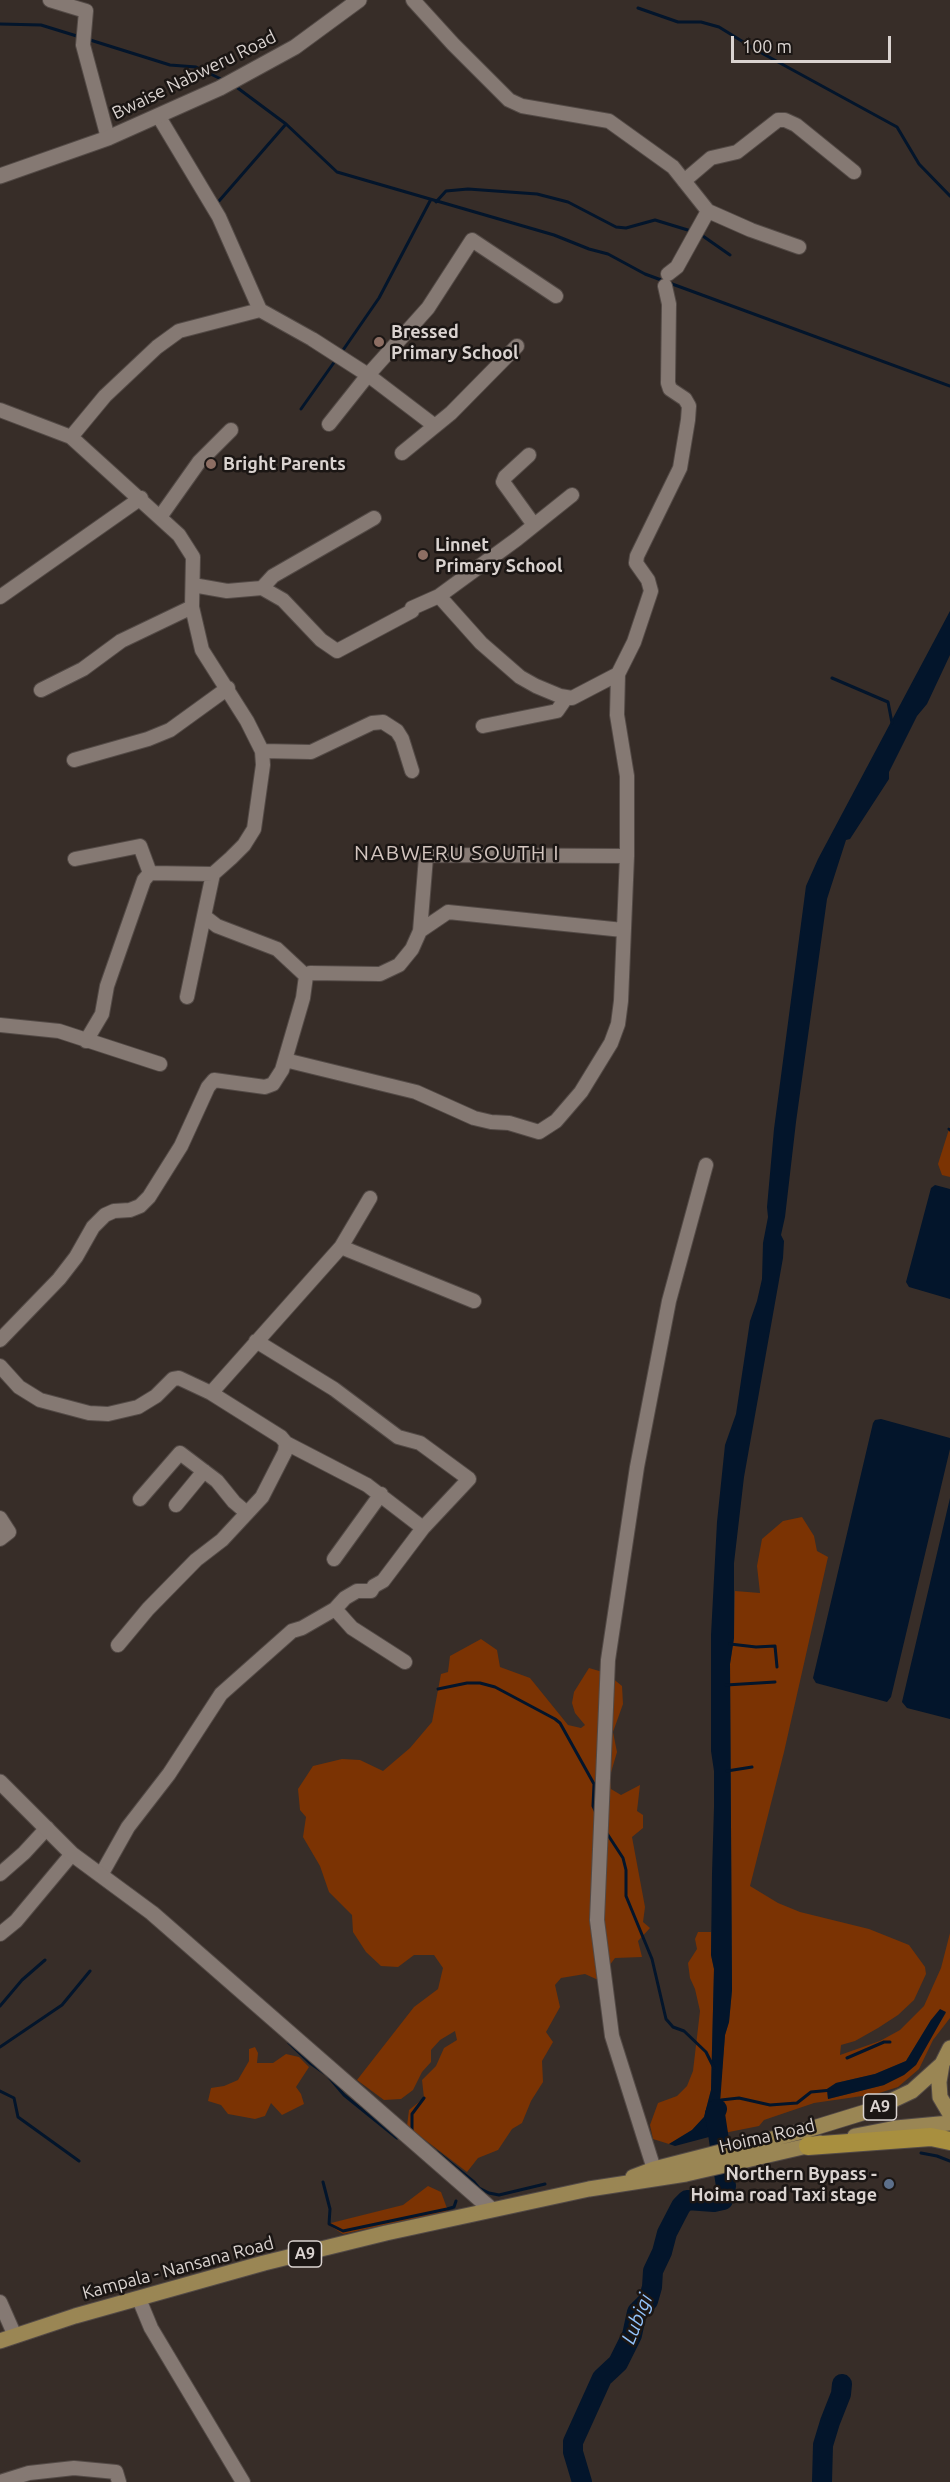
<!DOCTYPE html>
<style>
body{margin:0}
#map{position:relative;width:950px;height:2482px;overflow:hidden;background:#372d28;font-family:Ubuntu,sans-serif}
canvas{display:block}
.scale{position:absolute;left:731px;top:36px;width:160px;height:27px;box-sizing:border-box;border:3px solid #dad3d0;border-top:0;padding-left:8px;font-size:18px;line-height:21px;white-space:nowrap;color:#dad3d0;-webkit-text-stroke:4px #1b1614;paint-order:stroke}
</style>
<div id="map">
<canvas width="950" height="2482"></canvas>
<div class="scale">100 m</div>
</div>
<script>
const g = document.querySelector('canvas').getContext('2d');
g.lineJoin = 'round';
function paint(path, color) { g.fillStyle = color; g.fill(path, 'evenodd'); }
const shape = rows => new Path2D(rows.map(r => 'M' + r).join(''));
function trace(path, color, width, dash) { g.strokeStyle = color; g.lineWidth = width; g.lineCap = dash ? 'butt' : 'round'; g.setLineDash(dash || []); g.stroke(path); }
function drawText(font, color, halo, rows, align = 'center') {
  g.font = font + ' Ubuntu,sans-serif'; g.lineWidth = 5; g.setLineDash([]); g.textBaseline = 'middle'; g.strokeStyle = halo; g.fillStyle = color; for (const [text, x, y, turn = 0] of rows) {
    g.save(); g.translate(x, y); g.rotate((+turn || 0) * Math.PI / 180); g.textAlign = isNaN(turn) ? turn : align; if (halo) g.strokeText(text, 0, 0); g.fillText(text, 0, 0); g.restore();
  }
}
paint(shape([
 [950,1126,950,1177,942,1175,938,1164],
 [802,1517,814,1536,817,1551,828,1557,784,1752,750,1886,778,1903,800,1912,869,1929,909,1945,925,1967,926,1974,914,2000,898,2015,878,2028,855,2041,841,2045,840,2055,880,2041,900,2030,924,2006,941,1968,950,1933,950,2018,933,2040,919,2069,898,2087,876,2094,814,2103,764,2120,759,2126,724,2133,723,2122,718,2117,725,2035,729,2022,732,1990,730,1664,734,1638,735,1591,760,1593,757,1566,762,1539,783,1521],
 [946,2013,931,2035,884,2085,828,2099,827,2089,836,2083,875,2074,906,2061,931,2020],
 [481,1639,497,1650,500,1667,530,1678,568,1725,581,1728,585,1725,575,1713,572,1703,574,1692,589,1668,606,1673,622,1686,623,1704,613,1732,617,1752,610,1776,611,1789,621,1795,640,1785,637,1811,643,1815,643,1828,632,1837,645,1907,643,1922,650,1928,638,1941,642,1957,615,1958,609,1966,611,1976,596,1979,585,1974,561,1978,555,1985,560,2007,546,2032,553,2042,542,2061,543,2082,531,2101,522,2123,512,2129,498,2150,478,2158,467,2172,407,2126,409,2110,424,2098,422,2080,436,2066,444,2048,457,2040,455,2031,440,2040,431,2050,431,2062,422,2072,413,2090,401,2099,384,2100,357,2080,414,2007,438,1989,443,1968,434,1955,414,1955,398,1967,381,1966,366,1952,353,1932,352,1915,329,1892,320,1866,303,1837,306,1817,300,1810,298,1789,313,1766,342,1759,360,1760,383,1771,410,1748,432,1722,441,1674,448,1672,450,1656],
 [698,1932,711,1932,711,1955,714,1969,711,2090,704,2117,692,2130,669,2144,653,2139,650,2125,658,2103,677,2096,687,2086,693,2071,700,2011,695,1989,690,1978,688,1963,697,1949,695,1939],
 [255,2047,258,2053,257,2063,273,2063,286,2054,299,2057,309,2067,296,2087,301,2094,304,2104,282,2115,271,2103,265,2116,255,2119,228,2114,221,2105,208,2101,211,2088,224,2086,238,2080,249,2061,249,2049],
 [428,2186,441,2192,448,2211,343,2234,327,2224,403,2205]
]), '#7b3303');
paint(shape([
 [950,611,950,655,927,704,917,716,889,772,889,779,850,839,846,840,827,899,796,1122,785,1217,781,1235,784,1241,783,1258,744,1477,734,1563,734,1638,730,1664,732,1990,729,2022,725,2035,719,2117,723,2122,724,2133,675,2146,669,2144,692,2130,704,2117,711,2090,714,1969,711,1955,712,1874,714,1807,714,1771,711,1751,711,1635,717,1522,725,1445,736,1414,750,1321,757,1301,762,1279,763,1243,768,1217,767,1207,774,1129,806,886,818,859],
 [935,1185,950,1189,950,1299,909,1287,906,1282,931,1188],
 [881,1419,950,1438,950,1449,891,1697,887,1702,816,1683,813,1678,873,1423,875,1420],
 [950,1498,950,1719,907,1708,902,1702],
 [940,2009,946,2012,916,2065,904,2075,884,2085,828,2099,827,2089,836,2083,875,2074,906,2061,931,2020]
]), '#03152b');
trace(shape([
 [638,8,678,22,701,22,719,27,758,51,897,127,919,164,950,196],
 [0,24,41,25,80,37],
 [87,39,170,65,196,67,221,79],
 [235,86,286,124,337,172,554,235,589,249,608,254,645,274,950,386],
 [219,201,286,124],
 [436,202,446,191,468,189,537,194,568,202,616,227,626,228,655,220,691,231],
 [700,234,730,255],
 [341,353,379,298,430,201],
 [301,409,335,361],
 [832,678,888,702,892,723],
 [949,1129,950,1130],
 [730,1644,756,1647,775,1646,777,1667],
 [726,1685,775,1682],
 [438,1689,467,1683,480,1683,495,1687,555,1719,560,1723,594,1784,593,1806,596,1813],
 [727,1771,752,1767],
 [606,1832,623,1858,626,1870,626,1896,652,1959,666,2019,673,2027,684,2031,706,2052,714,2068],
 [0,2006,22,1980,45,1960],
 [289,2043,310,2063,327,2075,344,2095,397,2138],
 [0,2047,62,2005,90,1971],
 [847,2058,884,2042,890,2042],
 [0,2091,14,2098,18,2117,79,2161],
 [721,2100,739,2098,770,2105,797,2103,811,2092,832,2090],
 [412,2131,412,2114,424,2098],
 [437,2152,474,2182,479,2188,489,2193,499,2195,545,2184],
 [921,2153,937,2156,950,2161],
 [323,2182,330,2209,329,2224,343,2231,447,2209,454,2207,456,2201]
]), '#03152b', 3);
trace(shape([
 [582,2482,573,2452,573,2442,602,2378,618,2363,632,2335,637,2312,648,2301,652,2287,653,2271,662,2252,667,2233,681,2206,687,2200,714,2202,723,2200,726,2186,715,2114,717,2109],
 [822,2482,823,2445,830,2422,841,2394,842,2384]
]), '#03152b', 20);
const street = shape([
 [50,0,86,11,83,45,108,138],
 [413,0,453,44,509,100,522,106,609,121,673,167,708,211,751,230,799,247],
 [684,181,711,158,737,152,778,120,785,120,796,125,854,172],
 [668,274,677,267,708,211],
 [260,310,312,339,368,375,435,426],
 [0,410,71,437],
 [329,424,368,375,428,308,472,240,556,296],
 [402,453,451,413,517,346],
 [529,455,505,477,503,482,534,525],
 [160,517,199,462,231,430],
 [193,585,227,591,262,588,283,600,321,640,337,651,412,611,412,608,439,596,517,539,572,495],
 [262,588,273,576,374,518],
 [439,596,481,643,520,677,536,686,560,696,572,698,618,674],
 [0,597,141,498],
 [41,690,83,669,121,641,192,607],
 [483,726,557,711,566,698],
 [262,751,311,752,372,723,383,722,397,731,402,739,412,771],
 [74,760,148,739,170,730,228,688],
 [75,859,140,846,150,873],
 [213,874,204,916,217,926,277,949,306,976],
 [420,931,448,912,623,930],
 [187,997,204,916],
 [0,1025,59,1031,160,1064],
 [86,1041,102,1014,107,986,144,880,150,873,213,874,231,858,244,845,254,829,263,765,262,751,247,721,202,650,192,607,193,557,179,535,71,437,105,396,157,347,179,331,260,310,219,217,159,117],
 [285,1060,416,1092,474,1118,491,1122,509,1123,539,1132,556,1121,581,1092,611,1043,618,1024,621,1001,627,856,627,776,617,715,618,674,634,642,651,591,648,580,636,563,637,556,680,468,688,420,689,406,685,399,670,389,668,383,669,304,665,286],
 [341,1247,474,1301],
 [0,1340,59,1279,76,1257,93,1227,105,1215,114,1211,130,1210,140,1206,149,1197,181,1146,208,1087,214,1080,265,1087,273,1084,282,1070,303,998,306,976,310,973,380,974,399,965,412,949,420,931,426,857,430,855,627,856],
 [0,1366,19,1387,40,1400,89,1413,108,1414,138,1407,156,1396,173,1379,179,1378,211,1393,341,1247,370,1198],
 [286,1443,367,1485,423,1528],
 [140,1499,180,1453,217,1481,234,1502,247,1513],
 [176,1505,204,1471],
 [0,1518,9,1532,0,1539],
 [334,1559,381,1494],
 [335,1609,352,1628,405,1662],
 [118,1645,148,1609,196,1560,222,1540,262,1497,285,1452,286,1443,281,1437,211,1393],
 [0,1874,24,1853,47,1828],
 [101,1875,128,1827,169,1774,221,1694,292,1631,302,1628,335,1609,345,1598,357,1591,371,1591,374,1586,383,1581,423,1528,469,1479,420,1443,398,1437,334,1389,256,1341],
 [0,1934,16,1921,72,1854],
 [654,2169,612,2036,597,1920,608,1660,637,1467,669,1301,706,1165],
 [139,2299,151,2328,243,2482],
 [0,2302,15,2336],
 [0,2482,29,2473,74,2468,116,2472,119,2482]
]);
const secondary = shape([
 [0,176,108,138,220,88,295,47,359,0],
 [0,1782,72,1854,152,1913,491,2209]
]);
const primary = shape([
 [950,2048,942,2064,939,2082,940,2097,950,2114],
 [855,2136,896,2128,950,2123],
 [633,2177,654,2169,807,2130,872,2110,912,2091,942,2064],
 [0,2341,75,2316,264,2263,386,2233,589,2189,686,2174,820,2143]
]);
const highway = shape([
 [808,2146,931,2137,950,2141]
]);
trace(street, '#534a46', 16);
trace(secondary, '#534a46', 17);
trace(primary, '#534a46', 17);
trace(highway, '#534a46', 20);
trace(street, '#857973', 14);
trace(secondary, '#857973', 15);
trace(primary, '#9a8654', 15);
trace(highway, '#a88f3f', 18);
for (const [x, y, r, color] of [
 [379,342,6,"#8d6e63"],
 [211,464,6,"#8d6e63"],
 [423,555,6,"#8d6e63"],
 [889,2184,6,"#5c6f8a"]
]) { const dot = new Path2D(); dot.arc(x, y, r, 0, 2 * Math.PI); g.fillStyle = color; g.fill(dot); trace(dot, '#1b1614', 2); }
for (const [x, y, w] of [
 [880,2107,33],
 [305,2254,33]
]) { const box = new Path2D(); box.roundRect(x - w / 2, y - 13, w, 26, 4.5); g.fillStyle = '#1b1614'; g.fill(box); trace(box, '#dad3d0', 1.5); }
drawText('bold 16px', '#dad3d0', null, [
 ["A9",880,2107],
 ["A9",305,2254]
]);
drawText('18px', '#dad3d0', '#1b1614', [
 ["Bwaise Nabweru Road",194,75,-26],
 ["Hoima Road",767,2136,-13],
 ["Kampala - Nansana Road",178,2268,-15]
]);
drawText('bold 18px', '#dad3d0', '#1b1614', [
 ["Bressed",391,332],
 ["Primary School",391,353],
 ["Bright Parents",223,464],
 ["Linnet",435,545],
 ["Primary School",435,566],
 ["Northern Bypass -",877,2174,"right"],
 ["Hoima road Taxi stage",877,2195,"right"]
], 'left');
drawText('italic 20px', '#93c3fb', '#1b1614', [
 ["Lubigi",637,2319,-68]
]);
g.letterSpacing = '1.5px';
drawText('21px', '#d3c5bf', '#1b1614', [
 ["NABWERU SOUTH I",457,853]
]);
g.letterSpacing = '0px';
</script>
